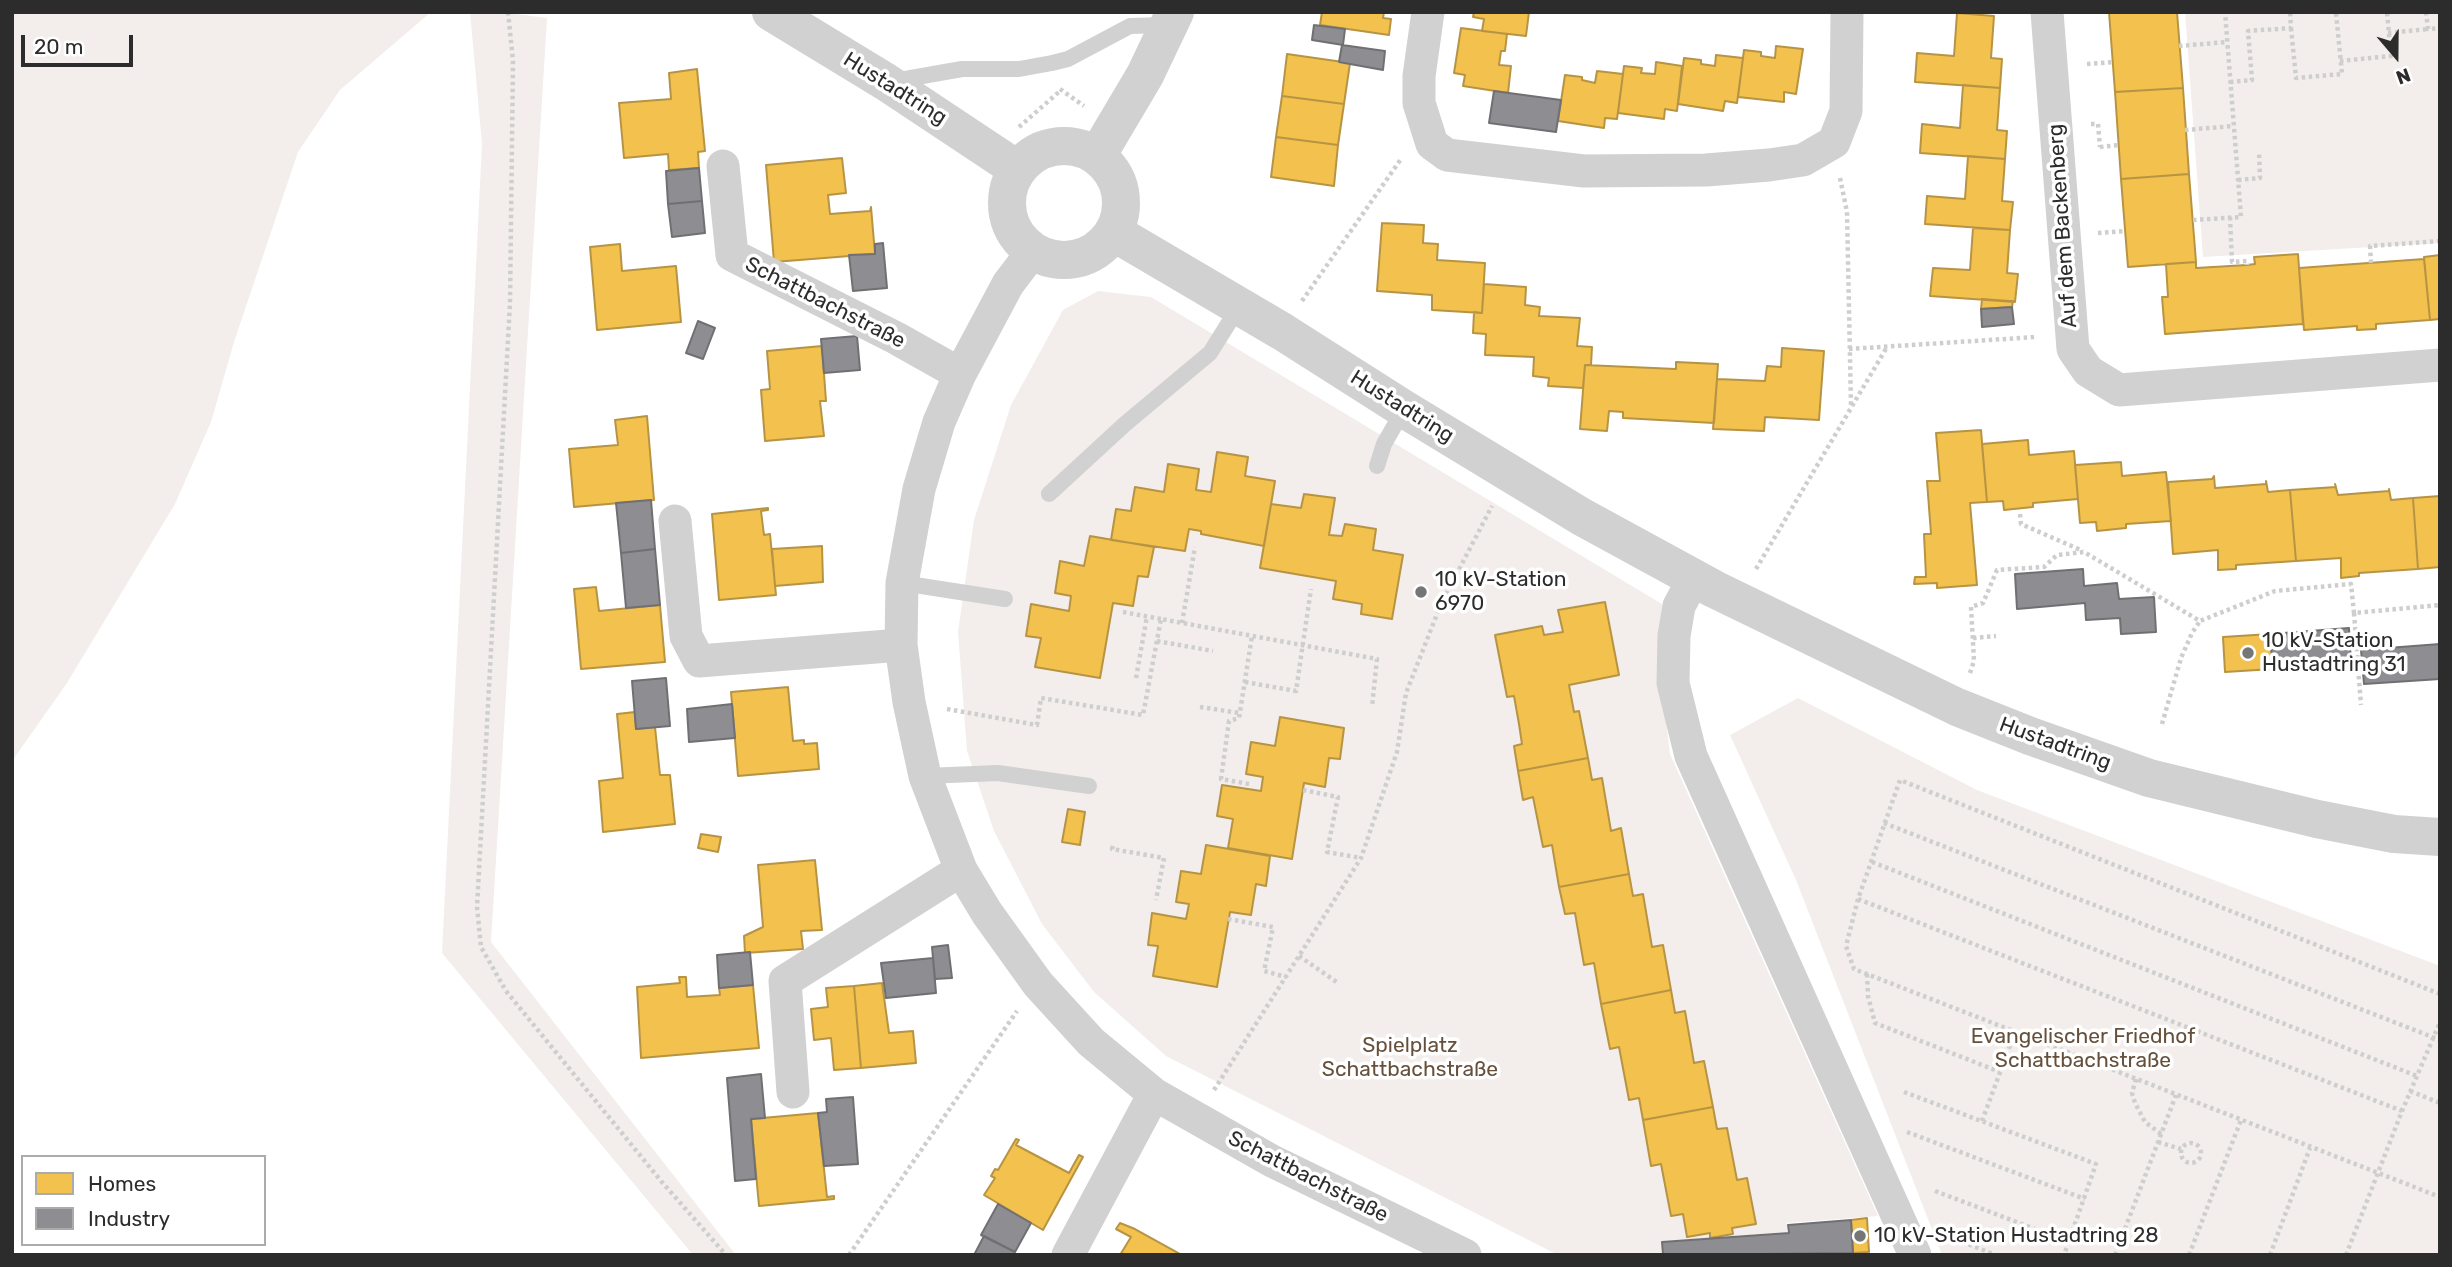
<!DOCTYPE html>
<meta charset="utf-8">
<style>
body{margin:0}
#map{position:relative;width:2452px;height:1267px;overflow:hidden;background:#fff;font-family:Rubik,sans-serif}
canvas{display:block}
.frame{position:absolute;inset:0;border:14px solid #2c2c2c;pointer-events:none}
.legend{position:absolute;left:21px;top:1155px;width:245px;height:91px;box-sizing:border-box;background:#fff;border:2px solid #ababab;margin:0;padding:9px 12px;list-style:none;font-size:21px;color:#2c2c2c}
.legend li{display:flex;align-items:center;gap:14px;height:35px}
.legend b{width:35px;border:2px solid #ababab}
.north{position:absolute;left:2361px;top:21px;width:70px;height:70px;-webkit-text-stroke:5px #fff;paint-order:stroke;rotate:160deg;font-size:19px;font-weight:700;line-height:28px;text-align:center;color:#2c2c2c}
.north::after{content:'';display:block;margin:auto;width:24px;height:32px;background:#2c2c2c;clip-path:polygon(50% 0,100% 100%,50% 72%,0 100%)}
.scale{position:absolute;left:21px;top:35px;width:112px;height:32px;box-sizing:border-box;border:4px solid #2c2c2c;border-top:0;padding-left:9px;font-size:21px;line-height:24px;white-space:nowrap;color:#2c2c2c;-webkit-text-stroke:5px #fff;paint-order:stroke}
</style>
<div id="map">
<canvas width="2452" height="1267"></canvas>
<div class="frame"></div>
<ul class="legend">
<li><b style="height:19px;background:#f2c14e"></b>Homes</li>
<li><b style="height:19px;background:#8d8d92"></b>Industry</li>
</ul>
<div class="north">N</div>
<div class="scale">20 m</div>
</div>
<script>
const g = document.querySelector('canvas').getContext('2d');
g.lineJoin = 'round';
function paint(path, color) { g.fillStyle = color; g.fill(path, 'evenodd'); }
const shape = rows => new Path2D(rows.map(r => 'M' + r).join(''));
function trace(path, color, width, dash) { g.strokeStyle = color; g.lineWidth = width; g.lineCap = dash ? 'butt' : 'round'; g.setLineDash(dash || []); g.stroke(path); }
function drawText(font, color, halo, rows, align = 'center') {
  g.font = font + ' Rubik,sans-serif'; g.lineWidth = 7; g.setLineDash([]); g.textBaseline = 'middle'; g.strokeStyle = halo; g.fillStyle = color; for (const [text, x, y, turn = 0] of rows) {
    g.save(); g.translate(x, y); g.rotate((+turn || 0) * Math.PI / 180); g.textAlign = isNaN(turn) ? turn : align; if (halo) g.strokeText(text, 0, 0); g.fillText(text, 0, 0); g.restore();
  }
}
paint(shape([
 [12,12,431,12,340,90,298,152,234,342,211,422,175,504,67,683,12,761],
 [470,12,500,12,547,18,491,942,736,1255,693,1255,442,953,482,144],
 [2185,12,2440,12,2440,243,2203,257],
 [1098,291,1151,297,1662,604,1661,679,1670,754,1878,1216,1787,1223,1787,1232,1661,1242,1661,1255,1558,1255,1166,1056,1094,992,1042,924,994,831,967,751,958,632,974,520,1011,405,1063,310],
 [1798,698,1977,790,2440,966,2440,1255,1942,1255,1796,880,1730,735]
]), '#f3eeeb');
const homes = shape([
 [1322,12,1384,12,1383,18,1391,19,1389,35,1320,25,1322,12],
 [1474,12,1529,12,1526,36,1482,31,1484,19,1473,17,1474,12],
 [2109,12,2177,12,2183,88,2115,92,2109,12],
 [1957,13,1994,16,1991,58,2002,59,2000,88,1915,82,1917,53,1954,56,1957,13],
 [1461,28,1507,34,1505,51,1501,51,1499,65,1511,66,1508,93,1463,86,1465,75,1454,73,1461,28],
 [1776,46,1803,49,1796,94,1784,92,1784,102,1738,97,1744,50,1761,52,1761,56,1775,58,1776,46],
 [1287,54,1350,63,1344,104,1282,96,1287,54],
 [1716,55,1743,58,1737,103,1725,101,1723,111,1678,104,1684,58,1701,60,1701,64,1715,66,1716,55],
 [1656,62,1682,66,1677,111,1665,109,1664,119,1618,113,1624,66,1642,68,1641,73,1655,74,1656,62],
 [697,69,705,151,698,152,699,168,669,170,668,154,624,158,619,103,671,99,669,73,697,69],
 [1597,71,1623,74,1617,119,1605,118,1604,128,1558,121,1565,75,1582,77,1582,80,1595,83,1597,71],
 [1963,85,2000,88,1997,130,2007,131,2005,159,1920,153,1922,124,1960,128,1963,85],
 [2183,88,2189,174,2121,179,2115,92,2183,88],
 [1282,96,1344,104,1338,145,1276,137,1282,96],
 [1276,137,1338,145,1334,186,1271,177,1276,137],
 [1968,156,2005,159,2002,201,2013,202,2010,230,1925,224,1927,196,1965,199,1968,156],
 [842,158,846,193,828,195,830,214,870,211,871,207,875,254,774,262,766,165,842,158],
 [2189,174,2196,262,2128,267,2121,179,2189,174],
 [1382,223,1424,225,1423,243,1438,244,1437,260,1485,263,1482,313,1432,310,1432,295,1377,291,1382,223],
 [1973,228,2010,230,2007,273,2018,274,2015,302,1930,296,1933,268,1970,270,1973,228],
 [620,244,622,271,676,266,681,322,597,330,590,247,620,244],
 [2298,254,2303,324,2165,334,2162,297,2168,297,2166,264,2196,262,2196,268,2247,265,2255,264,2254,257,2298,254],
 [2440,255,2440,319,2430,320,2424,257,2440,255],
 [2424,259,2430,320,2376,324,2376,329,2357,330,2357,326,2304,330,2299,268,2424,259],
 [1484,284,1526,287,1525,305,1540,307,1539,316,1580,318,1577,346,1592,347,1591,365,1585,365,1583,388,1548,386,1549,378,1533,376,1534,357,1485,355,1486,334,1473,333,1474,312,1482,313,1484,284],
 [1982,299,2009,301,2013,301,2012,307,1981,309,1982,299],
 [822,346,826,401,820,401,824,436,765,441,761,390,770,389,767,351,822,346],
 [1782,348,1824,351,1819,420,1765,417,1764,431,1713,429,1717,379,1765,381,1767,366,1781,367,1782,348],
 [1676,362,1718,364,1714,423,1623,418,1623,412,1609,411,1607,431,1580,429,1585,365,1676,369,1676,362],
 [647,416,654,500,574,507,569,449,618,445,615,420,647,416],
 [1981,430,1987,502,1970,503,1977,585,1937,588,1937,583,1914,584,1915,577,1926,577,1924,534,1931,534,1927,481,1940,481,1936,433,1981,430],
 [2028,440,2029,455,2074,451,2078,499,2033,503,2033,507,2004,510,2003,501,1987,502,1982,444,2028,440],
 [1217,452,1248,457,1245,476,1275,481,1264,546,1201,534,1201,531,1189,529,1185,551,1111,540,1116,509,1131,511,1135,487,1164,492,1168,464,1199,469,1196,490,1211,492,1217,452],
 [2121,462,2122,476,2166,472,2171,521,2126,524,2126,528,2097,531,2096,522,2080,523,2075,465,2121,462],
 [2214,476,2215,488,2266,484,2266,481,2268,492,2290,490,2296,561,2236,565,2236,569,2218,570,2218,550,2173,554,2168,482,2212,479,2214,476],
 [2335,484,2338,495,2389,491,2389,489,2391,500,2413,498,2418,569,2359,573,2359,576,2341,578,2341,558,2296,561,2290,490,2336,487,2335,484],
 [1304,494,1335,498,1329,535,1342,536,1345,524,1376,529,1373,550,1403,555,1392,619,1361,614,1362,604,1333,599,1336,581,1260,568,1271,504,1301,508,1304,494],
 [2440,496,2440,567,2418,569,2413,498,2440,496],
 [768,508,768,510,761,511,764,535,770,534,776,595,719,600,712,514,768,508],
 [1090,536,1154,547,1148,577,1138,576,1133,606,1113,603,1100,678,1035,667,1041,638,1026,636,1031,604,1069,611,1071,596,1055,593,1060,561,1084,566,1090,536],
 [822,546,823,582,775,586,772,549,822,546],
 [596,587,599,611,660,605,665,662,581,669,574,589,596,587],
 [1605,602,1619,675,1569,685,1574,712,1579,711,1588,758,1518,771,1514,746,1522,744,1519,724,1514,696,1507,697,1495,635,1542,626,1544,635,1563,632,1558,610,1605,602],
 [2270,634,2273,669,2225,672,2223,637,2270,634],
 [788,687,793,741,804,740,804,744,817,743,819,769,738,776,731,692,788,687],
 [635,712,636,729,655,727,660,775,670,775,675,824,603,832,599,781,623,778,617,714,635,712],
 [1280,717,1344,728,1340,759,1329,758,1325,787,1304,783,1292,859,1228,848,1233,819,1217,816,1222,785,1261,791,1263,777,1246,774,1251,742,1275,746,1280,717],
 [1588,758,1592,780,1602,778,1611,831,1621,828,1629,874,1559,887,1552,845,1543,847,1533,797,1523,800,1518,771,1588,758],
 [1068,809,1085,812,1080,845,1062,842,1068,809],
 [701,834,721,837,718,852,698,848,701,834],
 [1206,845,1270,856,1266,886,1256,884,1251,915,1230,912,1217,987,1153,976,1158,946,1148,945,1152,913,1186,919,1189,904,1176,902,1181,871,1201,874,1206,845],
 [815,860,822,930,801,931,803,949,745,953,744,936,763,927,758,865,815,860],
 [1629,874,1633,896,1643,894,1652,947,1663,945,1671,990,1601,1004,1594,963,1584,965,1575,913,1565,914,1559,887,1629,874],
 [679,977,686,977,687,997,720,995,719,988,753,985,759,1048,641,1058,637,987,680,983,679,977],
 [882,983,889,1033,913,1031,916,1063,861,1068,854,986,882,983],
 [854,986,861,1068,834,1070,831,1038,814,1040,811,1009,828,1007,826,988,854,986],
 [1671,990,1675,1013,1685,1011,1694,1063,1704,1061,1713,1107,1643,1120,1639,1098,1629,1100,1619,1047,1610,1049,1601,1004,1671,990],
 [1713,1107,1717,1129,1727,1128,1737,1180,1747,1178,1756,1224,1732,1228,1733,1234,1710,1238,1710,1233,1687,1237,1683,1214,1671,1216,1661,1164,1651,1166,1643,1120,1713,1107],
 [818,1113,827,1197,834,1196,834,1199,759,1206,751,1119,818,1113],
 [1016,1139,1019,1140,1016,1145,1069,1173,1079,1155,1083,1157,1043,1230,984,1195,995,1178,991,1176,995,1169,998,1170,1016,1139],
 [1867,1218,1869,1252,1853,1253,1851,1220,1867,1218],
 [1120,1223,1135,1229,1182,1255,1120,1255,1131,1237,1116,1229,1120,1223]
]);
paint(homes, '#f2c14e');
trace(homes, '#b79444', 2);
const industry = shape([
 [1314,25,1345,29,1343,45,1312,40,1314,25],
 [1342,45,1385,51,1383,70,1339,62,1342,45],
 [1494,91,1561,100,1556,132,1489,123,1494,91],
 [699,168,702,201,668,204,666,171,699,168],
 [702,201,705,233,672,237,668,204,702,201],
 [883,243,887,288,853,291,849,255,875,254,875,244,883,243],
 [2012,307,2014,324,1982,327,1981,309,2012,307],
 [698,321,715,328,703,359,686,353,698,321],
 [857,336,860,370,824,373,821,339,857,336],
 [651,500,655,549,621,553,616,503,651,500],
 [655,549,660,605,626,608,621,553,655,549],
 [2083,569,2084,586,2117,583,2119,599,2154,597,2156,632,2121,634,2120,618,2086,620,2085,603,2017,609,2015,574,2083,569],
 [2349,628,2351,663,2273,669,2270,634,2349,628],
 [2440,644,2440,679,2364,684,2361,650,2440,644],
 [666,678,670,726,636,729,632,681,666,678],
 [732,704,735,738,689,742,687,709,732,704],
 [948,945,952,978,935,979,932,947,948,945],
 [750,952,753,985,719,988,717,955,750,952],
 [933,958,936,993,886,998,881,963,933,958],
 [761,1074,765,1118,751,1119,756,1179,735,1181,727,1078,761,1074],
 [853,1097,858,1164,824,1166,818,1113,827,1112,826,1099,853,1097],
 [998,1204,1031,1223,1015,1252,981,1235,998,1204],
 [1851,1220,1853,1253,1663,1255,1662,1242,1789,1233,1788,1225,1851,1220],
 [984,1236,1015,1252,1014,1255,974,1255,984,1236]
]);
paint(industry, '#8d8d92');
trace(industry, '#707073', 2);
trace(shape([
 [508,12,513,61,510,303,477,907,481,947,506,991,661,1181,726,1255],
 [2426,12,2428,29,2440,28],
 [2291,28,2296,78,2342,74,2336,13,2338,12],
 [2388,33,2428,29],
 [2179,46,2227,42],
 [2340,61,2391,56,2387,12],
 [2087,64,2114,62],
 [2230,82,2252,80,2248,31,2291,28,2290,12],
 [1060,89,1084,106],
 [2091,124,2098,124,2100,147],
 [1019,127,1060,91],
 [2185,130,2234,126],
 [2100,147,2119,145],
 [1840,178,1847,212,1851,406],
 [2238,180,2260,178,2259,152],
 [2230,217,2232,262,2247,261,2247,265],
 [2193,220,2241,217,2225,12],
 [2098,233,2125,231],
 [2371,263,2370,246,2440,241],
 [1302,301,1401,159],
 [1849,349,2036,337],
 [2020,514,2021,524,2083,551],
 [1756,569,1887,347],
 [1123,612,1161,619],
 [2354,613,2361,705],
 [1182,623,1195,547],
 [1973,638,1996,636],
 [1157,641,1213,651],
 [1970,673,1974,661,1971,607,1983,603,1997,570,2044,567,2057,555,2084,552,2200,621,2275,591,2351,584,2354,613,2440,605],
 [1136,678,1147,616],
 [1245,682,1296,691,1311,589],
 [1200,707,1240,713],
 [947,709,1037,725,1041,698,1143,715,1161,619,1377,659,1372,707],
 [2162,724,2181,658,2192,633,2200,621],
 [1249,784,1221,779,1229,721,1239,718,1252,636],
 [1303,790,1338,797,1327,852,1361,858],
 [1884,823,2440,1040],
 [1113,846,1112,849,1164,858,1156,900],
 [1872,862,2417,1076],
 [1858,899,2402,1111],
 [1228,919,1273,927,1264,971,1286,977],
 [1299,956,1338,983],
 [1867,974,1868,996,1875,1023,2000,1072],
 [2440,994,1900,780,1858,899,1846,946,1854,969,2440,1197],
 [2136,1079,2132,1093,2135,1103,2145,1122,2161,1134],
 [1214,1090,1361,858,1397,752,1406,693,1441,604,1492,506],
 [2410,1091,2440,1103],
 [1904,1092,2096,1164,2064,1255],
 [1982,1121,2015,1032],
 [1907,1132,2085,1199],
 [2158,1142,2181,1149],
 '2181 1153a10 10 0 1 1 20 0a10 10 0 1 1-20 0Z',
 [1935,1191,2069,1242],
 [1949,1237,1996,1255],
 [849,1255,1017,1011],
 [2115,1255,2176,1095],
 [2189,1255,2241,1120],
 [2270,1255,2310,1148],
 [2346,1255,2402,1111,2440,1022]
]), '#cecece', 4.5, [3.5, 3.5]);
trace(shape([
 [894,81,962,69,1019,69,1052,63,1068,59,1130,26,1166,25],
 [1377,466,1384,444,1404,409],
 [1049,494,1125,424,1210,353,1240,305],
 [902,583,1005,599],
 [925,776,998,773,1089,786]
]), '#d1d1d1', 16);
trace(shape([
 [1428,12,1419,76,1419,103,1432,144,1447,155,1584,171,1706,170,1769,165,1803,160,1834,142,1846,111,1847,12],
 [2047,12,2073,349,2088,371,2119,390,2440,365],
 [723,166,732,255,896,338,960,374],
 [1033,251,1008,284,960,374,939,422,919,489,902,583,901,645,909,702,925,776,961,870,987,913,1038,984,1091,1042,1154,1094,1272,1161,1465,1255],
 [675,521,686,636,699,661,901,645],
 [1694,578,1679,606,1674,636,1673,683,1691,756,1915,1255],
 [793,1092,785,981,961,870],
 [1068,1255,1154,1094]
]), '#d1d1d1', 33);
trace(shape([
 [771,12,886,82,1017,169],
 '1007 203a57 57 0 1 1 114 0a57 57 0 1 1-114 0Z',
 [1097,156,1145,75,1175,12],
 [1113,232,1283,332,1404,409,1582,517,1714,589,1957,707,2030,736,2149,778,2317,819,2394,834,2440,837]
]), '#d1d1d1', 38);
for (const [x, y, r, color] of [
 [1421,592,7,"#767676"],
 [2248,653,7,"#767676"],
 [1860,1236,7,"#767676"]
]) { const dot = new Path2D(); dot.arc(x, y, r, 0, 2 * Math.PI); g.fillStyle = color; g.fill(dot); trace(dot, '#fff', 2.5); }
drawText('21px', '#2c2c2c', '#fff', [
 ["Hustadtring",895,89,32],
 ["Auf dem Backenberg",2063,226,-94],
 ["Schattbachstraße",825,303,27],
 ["Hustadtring",1402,407,32],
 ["Hustadtring",2055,744,20],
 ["Schattbachstraße",1308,1177,27]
]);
drawText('21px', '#2c2c2c', '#fff', [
 ["10 kV-Station",1435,580],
 ["6970",1435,604],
 ["10 kV-Station",2262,641],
 ["Hustadtring 31",2262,665],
 ["10 kV-Station Hustadtring 28",1874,1236]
], 'left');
drawText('21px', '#66503b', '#fff', [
 ["Evangelischer Friedhof",2083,1037],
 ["Schattbachstraße",2083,1061],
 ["Spielplatz",1410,1046],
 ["Schattbachstraße",1410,1070]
]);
</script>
